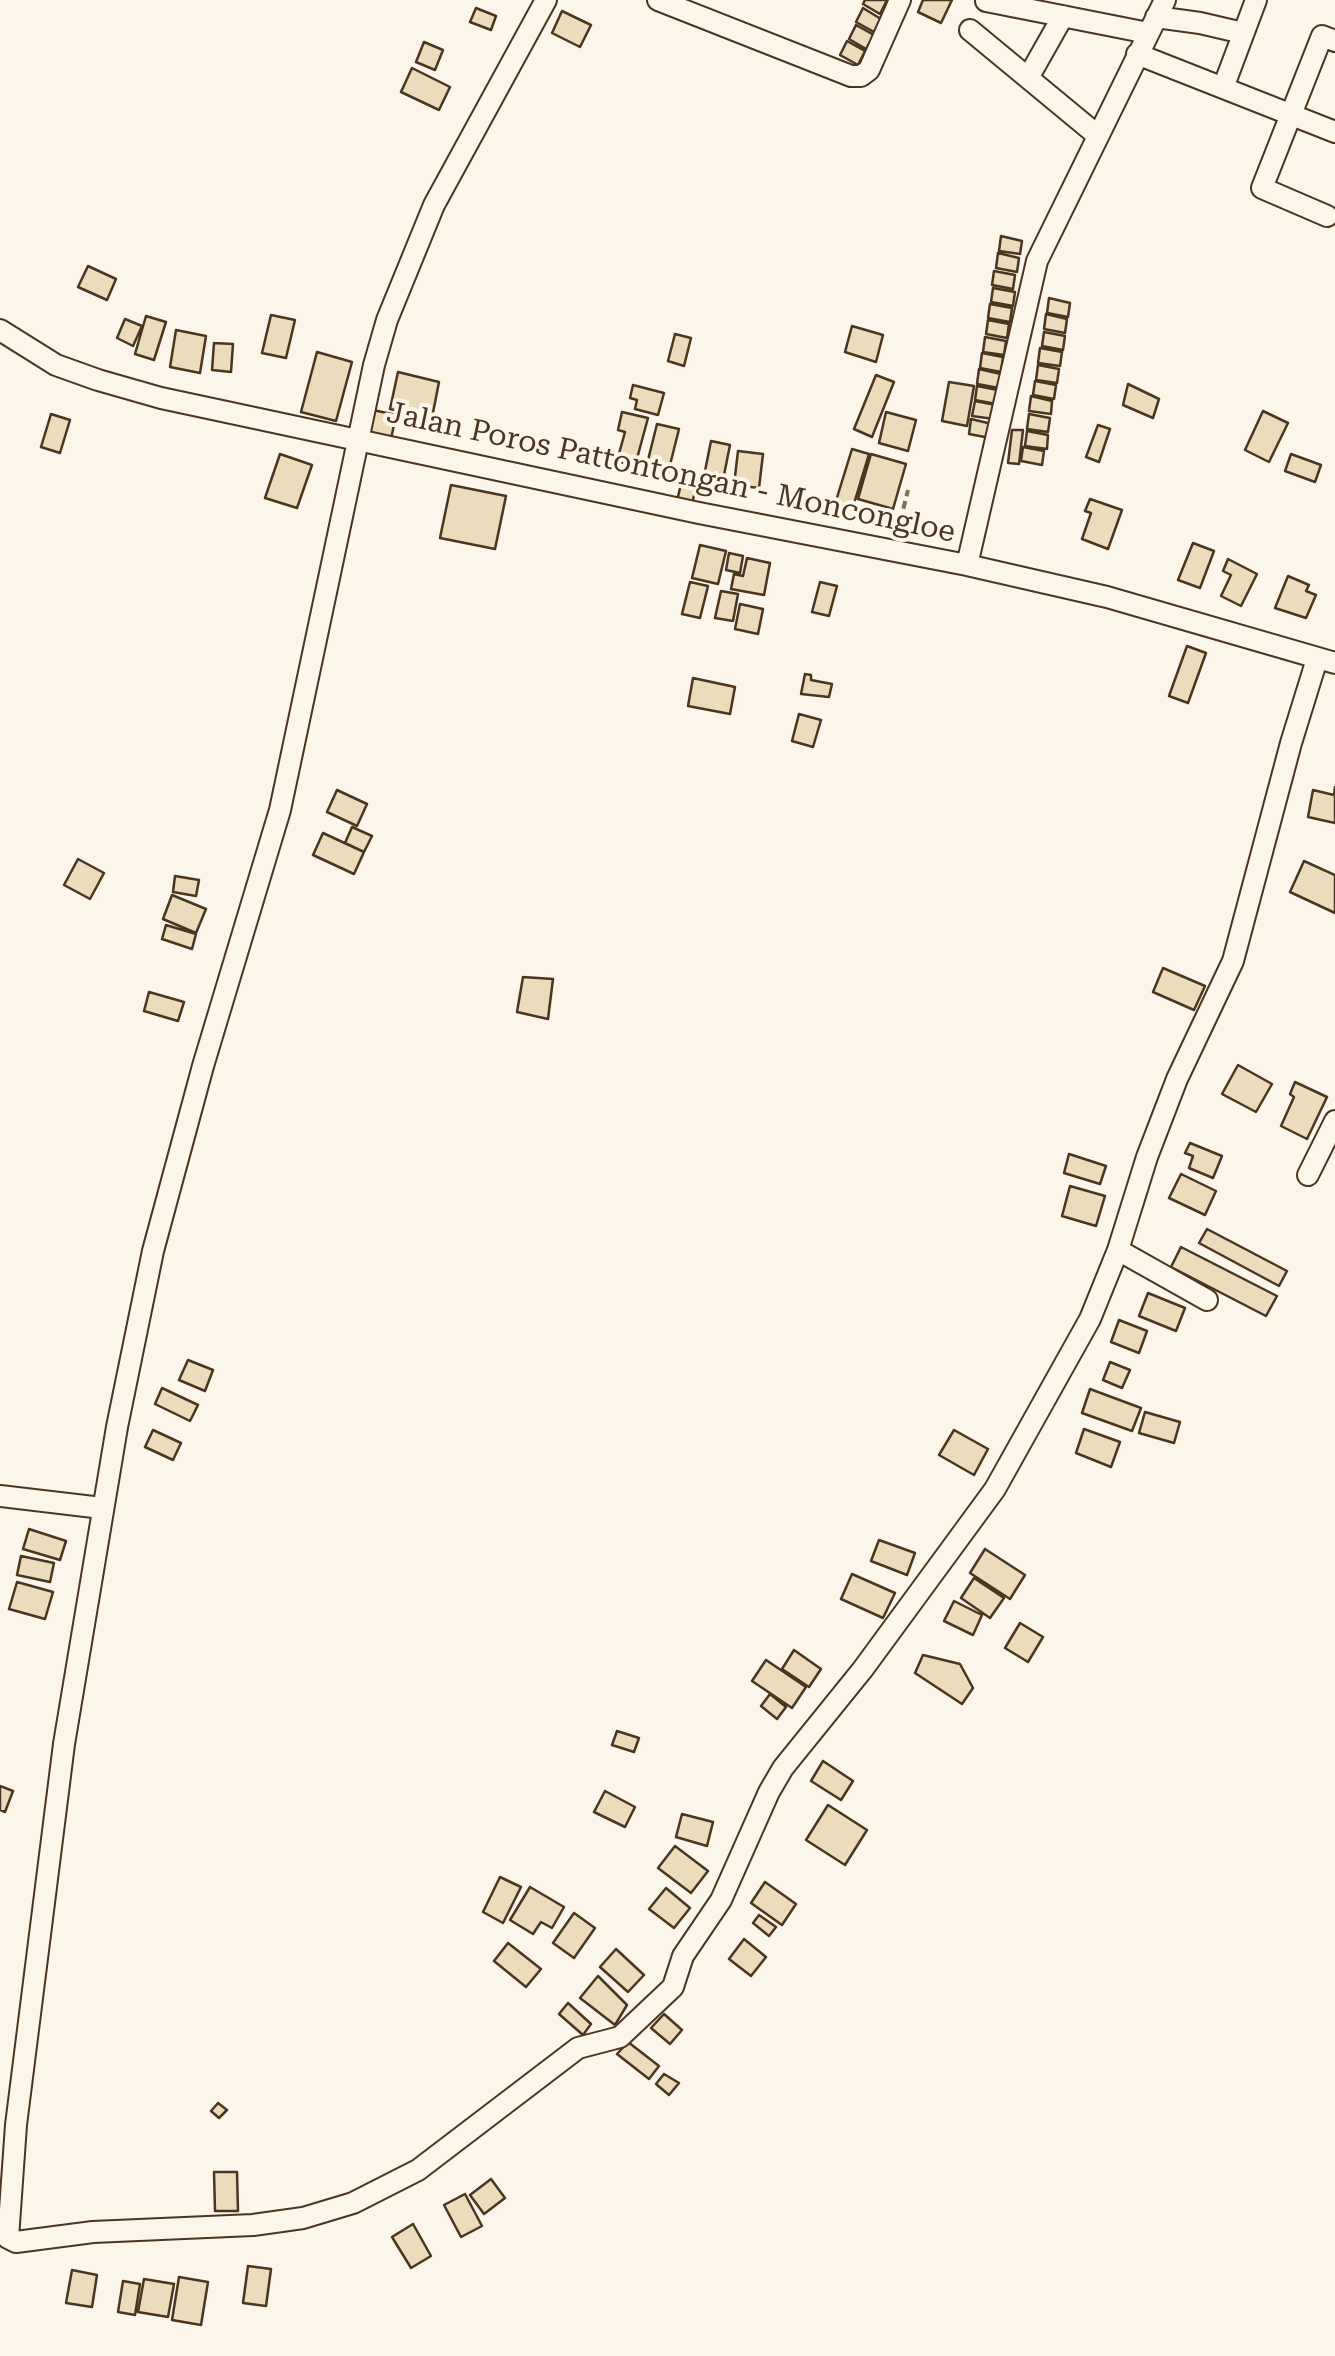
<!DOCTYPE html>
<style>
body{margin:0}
canvas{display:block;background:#fbf6e9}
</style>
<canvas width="1335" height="2356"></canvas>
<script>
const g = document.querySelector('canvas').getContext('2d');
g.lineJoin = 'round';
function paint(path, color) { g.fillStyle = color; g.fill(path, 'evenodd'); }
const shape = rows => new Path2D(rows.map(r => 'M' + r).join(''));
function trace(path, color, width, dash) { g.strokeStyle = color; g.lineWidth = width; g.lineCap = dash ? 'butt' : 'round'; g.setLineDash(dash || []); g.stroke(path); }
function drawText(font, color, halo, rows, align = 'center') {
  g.font = font + ' "Roboto Serif",serif'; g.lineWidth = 8; g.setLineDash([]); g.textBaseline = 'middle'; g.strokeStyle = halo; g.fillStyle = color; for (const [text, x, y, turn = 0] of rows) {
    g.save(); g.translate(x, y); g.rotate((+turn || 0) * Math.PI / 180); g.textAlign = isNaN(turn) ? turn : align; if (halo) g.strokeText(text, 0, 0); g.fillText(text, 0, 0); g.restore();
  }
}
const building = shape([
 [865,0,887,0,880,14,863,4,865,0],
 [923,0,952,0,941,23,918,12,923,0],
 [476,8,496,16,491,30,470,22,476,8],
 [863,8,881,19,874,32,856,22,863,8],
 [562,11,591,25,580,47,552,33,562,11],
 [856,25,874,35,866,49,849,39,856,25],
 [847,41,865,51,858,65,840,55,847,41],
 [424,42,443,50,435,70,416,62,424,42],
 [412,68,450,87,439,110,401,92,412,68],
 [1001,236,1022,241,1020,254,999,251,1001,236],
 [998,253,1019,258,1017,272,996,268,998,253],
 [88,266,116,279,107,300,78,287,88,266],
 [994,271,1015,275,1013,289,992,285,994,271],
 [993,288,1015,292,1013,306,991,302,993,288],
 [1049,298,1070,303,1068,317,1047,313,1049,298],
 [990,304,1012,308,1010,322,988,318,990,304],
 [1046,314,1067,319,1065,333,1044,329,1046,314],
 [271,315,295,320,286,358,262,353,271,315],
 [146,316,166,322,154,360,135,354,146,316],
 [125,319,142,326,133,346,117,338,125,319],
 [988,320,1009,324,1007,338,986,334,988,320],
 [852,326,883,335,876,362,845,352,852,326],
 [176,330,206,336,200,373,170,367,176,330],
 [1044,332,1065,336,1063,350,1042,346,1044,332],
 [675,334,691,338,684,366,668,361,675,334],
 [985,337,1006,341,1004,355,983,352,985,337],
 [214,343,233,344,231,372,212,370,214,343],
 [1040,348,1062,352,1060,366,1038,363,1040,348],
 [317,352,352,362,336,421,301,412,317,352],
 [982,353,1003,357,1001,372,980,368,982,353],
 [1038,365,1059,369,1057,383,1036,380,1038,365],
 [979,369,1001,374,999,388,977,384,979,369],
 [398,372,439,382,432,418,390,409,398,372],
 [876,375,894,382,872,437,854,429,876,375],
 [1035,381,1056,385,1054,399,1033,395,1035,381],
 [949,382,974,386,967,426,942,421,949,382],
 [1128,384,1159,399,1153,418,1123,405,1128,384],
 [633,385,664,393,658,415,635,409,637,400,630,398,633,385],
 [977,386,998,390,996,404,975,400,977,386],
 [1031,396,1052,401,1051,414,1029,411,1031,396],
 [975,401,996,405,994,419,972,416,975,401],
 [373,410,396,415,391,439,368,433,373,410],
 [1263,411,1288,423,1269,462,1245,450,1263,411],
 [622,412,648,418,635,466,617,461,625,432,618,430,622,412],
 [886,412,916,420,908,451,879,443,886,412],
 [51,414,70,420,60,453,41,447,51,414],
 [1029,414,1050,418,1048,432,1027,429,1029,414],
 [971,419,992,424,990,438,969,434,971,419],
 [657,424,679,429,668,473,646,468,657,424],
 [1098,425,1110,429,1099,462,1086,457,1098,425],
 [1012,430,1023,430,1019,464,1008,463,1012,430],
 [1027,431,1048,435,1047,449,1025,446,1027,431],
 [711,441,730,445,724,475,705,471,711,441],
 [1023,447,1044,451,1042,465,1021,461,1023,447],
 [852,449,869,454,852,510,835,504,852,449],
 [738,451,763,454,759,488,734,485,738,451],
 [280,454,312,465,297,508,265,498,280,454],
 [871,454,906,464,893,509,858,499,871,454],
 [1291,454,1321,465,1315,482,1285,471,1291,454],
 [682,480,697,483,691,508,676,505,682,480],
 [451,485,506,496,495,549,440,538,451,485],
 [1090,499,1122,510,1108,549,1082,539,1091,513,1085,511,1090,499],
 [1193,543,1214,551,1200,588,1178,580,1193,543],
 [700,545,726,551,718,584,692,578,700,545],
 [729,553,743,556,740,573,726,570,729,553],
 [747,558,770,563,764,595,731,589,734,574,743,576,747,558],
 [1228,559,1257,574,1241,606,1221,596,1231,575,1223,571,1228,559],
 [1288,576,1309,585,1306,591,1316,595,1306,618,1275,608,1288,576],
 [690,582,708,586,700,618,682,614,690,582],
 [820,582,837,586,829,616,812,612,820,582],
 [721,591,738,594,733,621,715,618,721,591],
 [740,604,763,609,758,634,735,629,740,604],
 [1187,646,1206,653,1188,703,1169,696,1187,646],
 [805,674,811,675,811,680,832,684,829,697,801,694,805,674],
 [693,678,735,687,730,714,688,706,693,678],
 [799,714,821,720,813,747,792,741,799,714],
 [1335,787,1335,823,1308,817,1313,790,1334,795,1335,787],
 [337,790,367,804,357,826,327,812,337,790],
 [352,827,372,836,364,852,345,843,352,827],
 [323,833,364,852,354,874,313,855,323,833],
 [78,859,104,873,90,899,64,885,78,859],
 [1304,861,1335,875,1335,913,1290,892,1304,861],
 [175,876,199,880,196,896,173,892,175,876],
 [172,895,206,909,196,933,163,919,172,895],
 [166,925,196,934,192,949,162,939,166,925],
 [1163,968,1205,986,1194,1010,1153,992,1163,968],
 [523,977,553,979,548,1019,517,1012,523,977],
 [149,992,184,1002,178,1021,144,1011,149,992],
 [1238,1065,1272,1084,1256,1112,1222,1094,1238,1065],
 [1295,1082,1327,1097,1307,1139,1281,1126,1294,1097,1290,1094,1295,1082],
 [1190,1143,1222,1156,1213,1178,1189,1168,1193,1156,1185,1153,1190,1143],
 [1069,1154,1106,1166,1100,1184,1064,1173,1069,1154],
 [1181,1174,1216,1191,1205,1215,1169,1198,1181,1174],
 [1070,1186,1105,1196,1096,1226,1062,1216,1070,1186],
 [1207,1229,1287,1271,1279,1286,1199,1243,1207,1229],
 [1181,1247,1277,1296,1266,1316,1171,1267,1181,1247],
 [1148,1293,1185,1308,1176,1331,1139,1316,1148,1293],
 [1119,1320,1147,1331,1139,1353,1111,1342,1119,1320],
 [188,1360,213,1370,205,1391,179,1380,188,1360],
 [1110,1362,1130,1370,1122,1388,1103,1380,1110,1362],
 [162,1388,198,1405,190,1421,155,1404,162,1388],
 [1090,1389,1141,1408,1132,1431,1082,1413,1090,1389],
 [1145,1412,1180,1422,1174,1443,1139,1433,1145,1412],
 [1084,1429,1120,1442,1111,1467,1076,1453,1084,1429],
 [153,1430,181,1443,173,1460,145,1447,153,1430],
 [954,1430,988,1449,974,1475,939,1455,954,1430],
 [29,1529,66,1541,60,1560,23,1549,29,1529],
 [879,1540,915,1553,907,1575,871,1561,879,1540],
 [985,1549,1025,1575,1010,1599,970,1573,985,1549],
 [21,1556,54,1563,50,1582,17,1575,21,1556],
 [852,1574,895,1593,883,1618,841,1599,852,1574],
 [974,1578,1004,1598,990,1618,961,1598,974,1578],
 [17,1582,53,1592,45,1619,9,1609,17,1582],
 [954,1601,982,1615,973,1635,944,1621,954,1601],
 [1020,1623,1043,1637,1028,1662,1005,1648,1020,1623],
 [794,1650,821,1669,809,1687,782,1669,794,1650],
 [923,1655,960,1664,973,1688,962,1704,915,1673,923,1655],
 [766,1660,806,1687,792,1708,752,1681,766,1660],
 [770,1694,786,1707,777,1719,761,1706,770,1694],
 [617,1731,639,1738,634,1752,612,1745,617,1731],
 [823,1761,853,1781,841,1800,811,1781,823,1761],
 [0,1786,13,1791,5,1812,0,1810,0,1786],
 [605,1791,635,1807,625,1827,594,1812,605,1791],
 [828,1805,867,1830,845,1865,806,1840,828,1805],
 [682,1814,713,1822,707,1846,676,1837,682,1814],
 [675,1846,708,1871,691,1893,658,1868,675,1846],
 [500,1877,521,1887,503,1923,483,1912,500,1877],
 [765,1882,796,1904,782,1925,751,1903,765,1882],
 [530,1887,564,1907,552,1928,541,1922,533,1934,510,1920,530,1887],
 [666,1888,690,1908,674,1928,649,1909,666,1888],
 [574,1913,595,1928,574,1958,553,1943,574,1913],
 [759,1915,776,1927,769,1936,753,1923,759,1915],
 [744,1939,766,1957,751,1976,729,1959,744,1939],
 [508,1943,541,1969,526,1987,494,1961,508,1943],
 [616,1949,644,1975,628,1992,600,1967,616,1949],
 [598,1976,627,2005,615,2025,580,1998,598,1976],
 [568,2003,591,2024,583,2035,559,2014,568,2003],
 [664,2014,682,2030,670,2044,651,2028,664,2014],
 [628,2042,659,2066,649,2079,617,2054,628,2042],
 [664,2074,679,2083,669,2095,656,2084,664,2074],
 [218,2103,227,2110,219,2118,211,2111,218,2103],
 [214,2172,237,2172,238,2211,215,2211,214,2172],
 [491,2179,505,2198,484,2214,470,2195,491,2179],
 [465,2194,482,2226,461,2237,444,2205,465,2194],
 [413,2224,431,2256,411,2268,392,2237,413,2224],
 [248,2266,271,2269,266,2306,243,2303,248,2266],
 [72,2270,97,2275,92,2307,66,2303,72,2270],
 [179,2277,208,2282,201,2325,172,2320,179,2277],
 [144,2279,174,2284,168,2317,138,2312,144,2279],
 [123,2281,140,2284,135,2315,118,2312,123,2281]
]);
paint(building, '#ecdcbc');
trace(building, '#4a3520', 2.5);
const minor = shape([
 [546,0,434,205,387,320,374,365,280,810,203,1066,153,1251,117,1427,64,1744,16,2125,8,2238,16,2242,93,2232,253,2225,303,2218,353,2203,418,2170,578,2048,620,2037,673,1987,683,1956,721,1900,769,1792,783,1768,863,1669,995,1489,1090,1319,1118,1250,1147,1157,1177,1079,1233,961,1291,743,1317,659],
 [658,0,851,76,861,76,869,70,900,0],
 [986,1,1148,33],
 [1156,17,1200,23,1243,33],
 [970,30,1097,135],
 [1137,54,1335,132],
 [1028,78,1063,16],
 [1223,88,1256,0],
 [1327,216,1262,188,1322,36,1335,41],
 [0,330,56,365,98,380,161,398,699,513,967,565,1107,597,1335,663],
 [967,565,1037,261,1165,0],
 [1308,1175,1335,1121],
 [1118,1250,1207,1300],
 [0,1496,102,1508]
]);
trace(minor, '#4a3520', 24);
trace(shape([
 [897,534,908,490]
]), '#7f6f5c', 4, [8, 5]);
trace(minor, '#fbf6e9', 20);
drawText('30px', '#4a3520', '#fbf6e9', [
 ["Jalan Poros Pattontongan - Moncongloe",671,473,12]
]);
</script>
